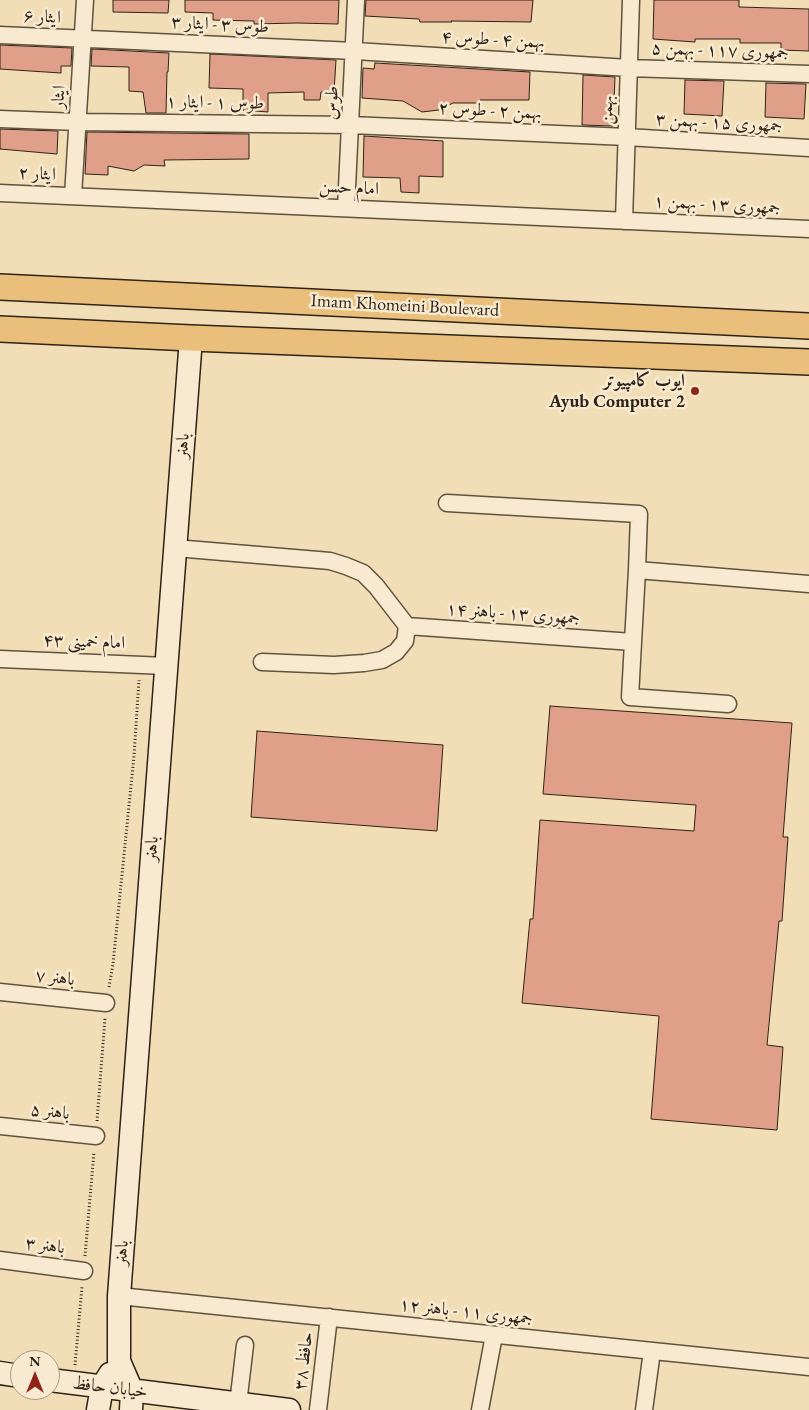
<!DOCTYPE html>
<meta charset="utf-8">
<style>
body{margin:0}
#map{position:relative;width:809px;height:1410px;overflow:hidden;background:#f2deb6;font-family:"EB Garamond",serif}
canvas{display:block}
.north{position:absolute;left:10px;top:1350px;width:50px;height:50px;box-sizing:border-box;background:#f7ead0;border:1px solid #a79a86;border-radius:50%;rotate:0deg;font-size:14px;font-weight:700;line-height:20px;text-align:center;color:#2e2316}
.north::after{content:'';display:block;margin:auto;width:18px;height:22px;background:#8f2418;clip-path:polygon(50% 0,100% 100%,50% 72%,0 100%)}
</style>
<div id="map">
<canvas width="809" height="1410"></canvas>
<div class="north">N</div>
</div>
<script>
const g = document.querySelector('canvas').getContext('2d');
g.lineJoin = 'round';
function paint(path, color) { g.fillStyle = color; g.fill(path, 'evenodd'); }
const shape = rows => new Path2D(rows.map(r => 'M' + r).join(''));
function trace(path, color, width, dash) { g.strokeStyle = color; g.lineWidth = width; g.lineCap = dash ? 'butt' : 'round'; g.setLineDash(dash || []); g.stroke(path); }
function drawText(font, color, halo, rows, align = 'center') {
  g.font = font + ' "EB Garamond",Amiri,serif'; g.lineWidth = 5; g.setLineDash([]); g.textBaseline = 'middle'; g.strokeStyle = halo; g.fillStyle = color; for (const [text, x, y, turn = 0] of rows) {
    g.save(); g.translate(x, y); g.rotate((+turn || 0) * Math.PI / 180); g.textAlign = isNaN(turn) ? turn : align; if (halo) g.strokeText(text, 0, 0); g.fillText(text, 0, 0); g.restore();
  }
}
const building = shape([
 [113,0,169,0,168,13,113,12,113,0],
 [185,0,339,0,338,24,297,23,254,24,254,21,213,20,213,13,185,12,185,0],
 [366,0,533,0,531,22,451,21,452,22,420,22,419,19,365,16,366,0],
 [654,0,739,0,739,7,809,9,809,51,781,50,781,43,740,43,740,39,695,39,695,42,653,39,654,0],
 [0,45,72,48,71,66,61,66,61,73,0,69,0,45],
 [92,49,169,53,168,72,167,72,166,113,146,113,143,92,129,91,129,67,91,66,92,49],
 [210,54,336,60,334,92,321,92,320,100,304,100,304,92,268,93,268,112,243,110,243,89,209,88,210,54],
 [375,63,530,72,529,100,480,100,481,103,453,103,439,110,422,112,403,101,362,98,363,68,374,69,375,63],
 [583,75,615,77,613,126,582,125,583,75],
 [685,80,724,81,722,116,684,114,685,80],
 [766,83,806,84,804,119,765,117,766,83],
 [0,129,58,131,57,154,0,149,0,129],
 [87,132,249,134,249,159,164,160,165,166,144,165,134,171,108,166,108,175,85,174,87,132],
 [364,136,443,141,443,177,419,176,419,193,401,192,400,178,363,177,364,136],
 [550,706,792,723,783,837,788,837,782,921,779,921,767,1045,783,1047,777,1130,651,1119,659,1016,522,1003,530,919,533,919,540,820,694,831,696,805,543,794,550,706],
 [257,731,443,745,437,831,251,817,257,731]
]);
paint(building, '#df9f89');
trace(building, '#2e2316', 1);
const minor = shape([
 [0,35,355,51,629,68,809,74],
 [0,119,78,122,351,125,627,137,809,148],
 [0,193,809,229],
 [73,196,85,0],
 [346,208,356,0],
 [624,221,631,0],
 [447,503,639,514,637,570],
 [175,548,330,561,346,566,363,573,376,586,407,626,633,642,637,570,809,584],
 [633,642,630,697,728,704],
 [0,659,166,666],
 [262,662,334,665,364,663,382,660,396,652,405,641,407,626],
 [0,992,106,1003],
 [0,1126,96,1136],
 [0,1260,84,1271],
 [119,1296,809,1367],
 [238,1404,245,1345],
 [318,1410,329,1317],
 [480,1410,494,1335],
 [644,1410,652,1351]
]);
const secondary = shape([
 [0,1373,20,1376],
 [50,1380,289,1410],
 [98,1410,102,1387,110,1374],
 [131,1410,132,1391,119,1361,119,1296,191,338]
]);
const primary = shape([
 [0,287,809,326],
 [0,329,191,338,809,362]
]);
trace(minor, '#5f523e', 19);
trace(secondary, '#2e2316', 25);
trace(primary, '#2e2316', 28);
trace(shape([
 [109,987,113,964,134,756,139,680],
 [97,1121,105,1018],
 [85,1256,94,1152],
 [75,1365,82,1287]
]), '#2e2316', 3, [1, 2.5]);
trace(minor, '#f7ead0', 16);
trace(secondary, '#f7ead0', 22);
trace(primary, '#e9bf7b', 25);
for (const [x, y, r, color] of [
 [695,391,5,"#8f2418"]
]) { const dot = new Path2D(); dot.arc(x, y, r, 0, 2 * Math.PI); g.fillStyle = color; g.fill(dot); trace(dot, '#f7ead0', 2); }
drawText('18px', '#2e2316', '#f7ead0', [
 ["ایثار ۶",42,17,3],
 ["طوس ۳ - ایثار ۳",220,25,3],
 ["بهمن ۴ - طوس ۴",493,40,3],
 ["جمهوری ۱۱۷ - بهمن ۵",720,51,2],
 ["ایثار",59,97,-86],
 ["طوس ۱ - ایثار ۱",215,103,1],
 ["طوس",332,103,-87],
 ["بهمن",607,110,-88],
 ["بهمن ۲ - طوس ۲",490,111,3],
 ["جمهوری ۱۵ - بهمن ۳",719,123,3],
 ["ایثار ۲",37,174,3],
 ["امام حسن",349,188,3],
 ["جمهوری ۱۳ - بهمن ۱",717,205,3],
 ["Imam Khomeini Boulevard",405,306,3],
 ["باهنر",183,446,-86],
 ["جمهوری ۱۳ - باهنر ۱۴",513,614,4],
 ["امام خمینی ۴۳",84,642,2],
 ["باهنر",152,849,-86],
 ["باهنر ۷",55,978,6],
 ["باهنر ۵",50,1112,6],
 ["باهنر ۳",45,1246,7],
 ["باهنر",122,1253,-86],
 ["جمهوری ۱۱ - باهنر ۱۲",466,1312,6],
 ["حافظ ۳۸",304,1361,-83],
 ["خیابان حافظ",110,1388,7]
]);
drawText('bold 18px', '#2e2316', '#f7ead0', [
 ["ایوب کامپیوتر",685,381],
 ["Ayub Computer 2",685,402]
], 'right');
</script>
